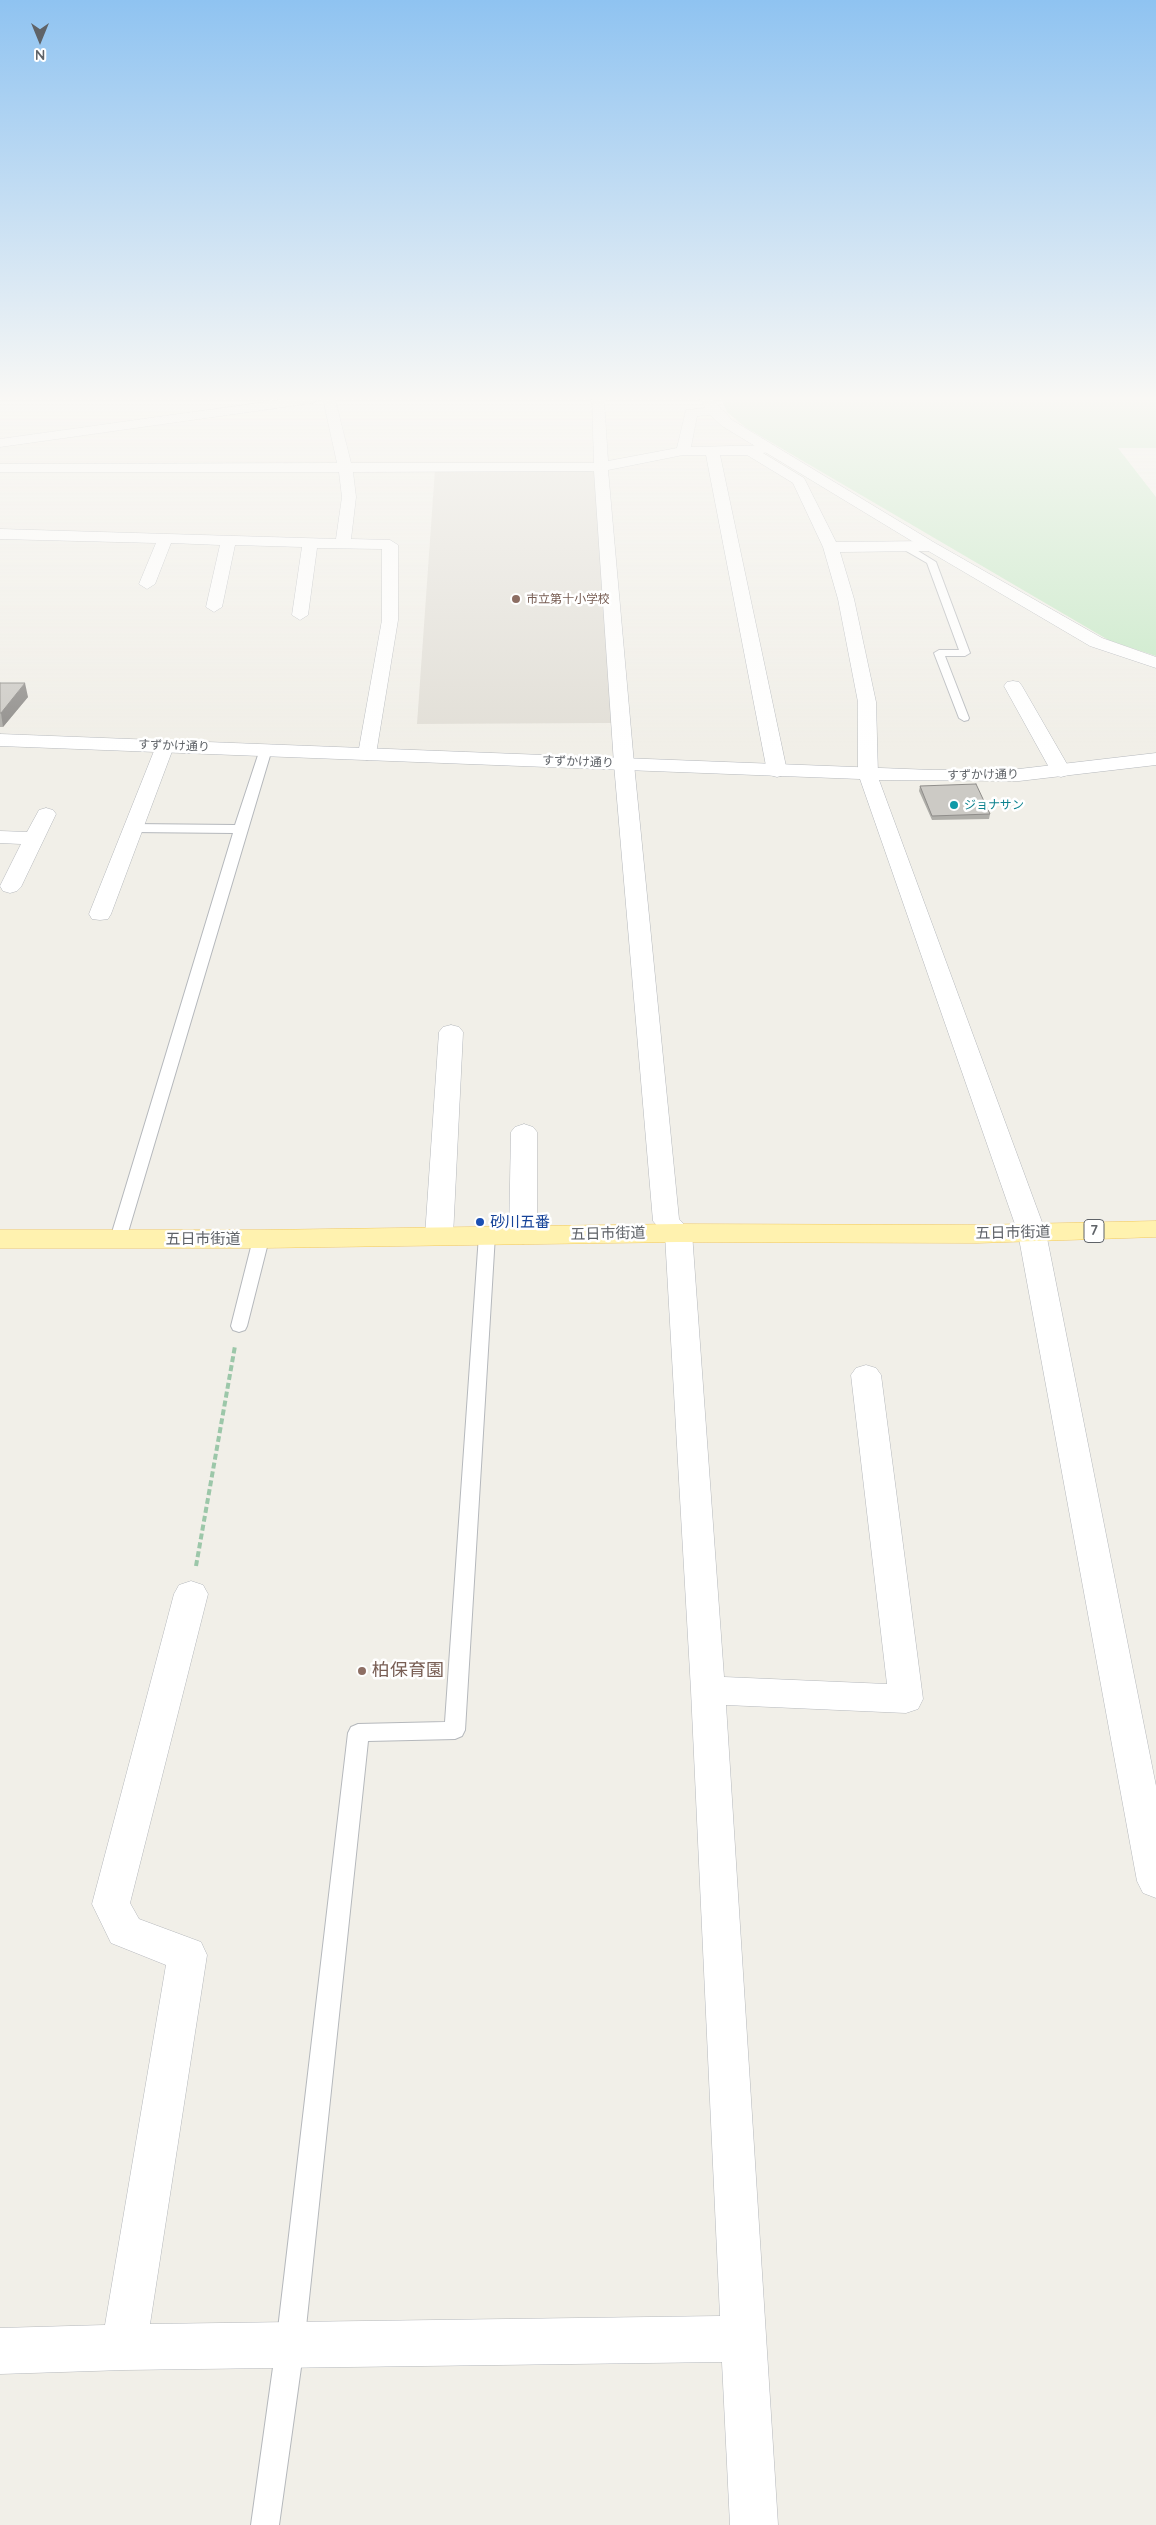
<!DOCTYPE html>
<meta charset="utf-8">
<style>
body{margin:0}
#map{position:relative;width:1156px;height:2525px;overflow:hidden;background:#f1efe8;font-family:Quicksand,sans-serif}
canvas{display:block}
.north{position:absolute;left:15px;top:15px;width:50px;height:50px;-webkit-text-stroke:4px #fff;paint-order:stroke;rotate:180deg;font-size:14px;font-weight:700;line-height:20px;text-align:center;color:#5f6368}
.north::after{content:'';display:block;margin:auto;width:18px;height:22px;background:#5f6368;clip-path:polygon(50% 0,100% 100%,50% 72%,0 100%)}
</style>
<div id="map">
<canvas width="1156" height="2525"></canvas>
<div class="north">N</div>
</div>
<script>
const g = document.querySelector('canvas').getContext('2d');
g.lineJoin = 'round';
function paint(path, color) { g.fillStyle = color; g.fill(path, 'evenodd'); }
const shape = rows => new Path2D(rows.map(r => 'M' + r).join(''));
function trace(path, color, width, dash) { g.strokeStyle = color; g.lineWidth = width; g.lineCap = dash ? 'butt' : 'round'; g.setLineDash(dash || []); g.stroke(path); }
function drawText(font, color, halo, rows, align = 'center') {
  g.font = font + ' Quicksand,"Noto Sans JP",sans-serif'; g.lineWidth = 5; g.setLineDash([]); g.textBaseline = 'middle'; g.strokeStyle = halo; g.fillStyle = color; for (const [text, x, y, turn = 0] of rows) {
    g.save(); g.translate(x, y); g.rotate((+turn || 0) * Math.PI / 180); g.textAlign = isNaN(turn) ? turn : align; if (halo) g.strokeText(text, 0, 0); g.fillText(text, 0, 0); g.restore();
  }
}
paint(shape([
 [435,469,591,471,600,474,612,723,417,724]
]), '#e1ded6');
paint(shape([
 [721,399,1156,399,1156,448,1118,448,1156,497,1156,656,1110,641,745,427,727,412]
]), '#c5e8c5');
const service = shape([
 [901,544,907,544,936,562,970,653,965,656,945,656,969,718,968,720,964,721,959,718,934,653,939,650,959,650,927,563,901,548,901,544],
 [266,746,272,749,126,1239,124,1243,118,1244,112,1243,110,1239,233,833,132,832,126,828,132,824,235,825,260,749,266,746],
 [487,1230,493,1231,495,1235,465,1730,462,1736,455,1739,368,1741,304,2346,279,2525,251,2525,276,2346,348,1733,351,1727,358,1724,445,1722,479,1235,481,1231,487,1230],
 [261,1234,267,1235,269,1239,247,1326,245,1330,239,1332,233,1330,231,1326,253,1239,255,1235,261,1234]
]);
const minor = shape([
 [323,399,335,399,351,463,594,463,592,399,604,399,608,461,677,448,686,410,714,407,721,411,719,414,697,416,691,447,773,445,775,448,773,451,763,453,804,478,836,542,930,541,938,546,930,551,840,552,854,599,876,702,878,775,875,779,861,779,858,775,858,702,838,599,823,547,793,483,747,455,720,455,787,771,784,775,777,777,770,775,767,771,706,455,683,455,608,470,634,764,679,1219,692,1233,724,1677,887,1684,851,1375,856,1368,866,1365,876,1368,881,1375,923,1699,918,1709,906,1713,726,1705,778,2525,730,2525,722,2362,124,2370,0,2374,0,2328,105,2325,166,1965,111,1943,92,1904,174,1594,179,1585,191,1581,203,1585,208,1594,130,1903,139,1919,201,1942,207,1955,150,2324,720,2316,691,1690,665,1235,653,1221,614,764,594,471,353,472,356,497,351,539,390,540,398,545,398,620,376,754,374,758,367,760,360,758,358,754,382,620,382,549,317,548,308,615,300,620,292,615,302,547,235,545,222,607,214,612,206,607,220,545,171,543,155,584,147,589,139,584,156,543,0,539,0,529,336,539,342,497,339,472,0,472,0,464,337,463,323,399],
 [1013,681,1019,682,1022,686,1071,771,1068,775,1061,777,1054,775,1051,771,1004,686,1007,682,1013,681],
 [165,740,172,742,174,746,111,914,108,919,100,920,92,919,89,914,156,746,158,742,165,740],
 [46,808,53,810,56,814,21,887,17,891,10,893,3,891,0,886,21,844,0,843,0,831,27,832,39,810,46,808],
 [451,1025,459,1027,463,1032,453,1236,449,1242,439,1245,429,1242,425,1236,439,1032,443,1027,451,1025],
 [524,1124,533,1127,537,1132,537,1235,533,1241,523,1244,513,1241,509,1235,511,1132,515,1127,524,1124]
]);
const tertiary = shape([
 [286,399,319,399,313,403,0,447,0,439,286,399],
 [700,399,712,399,732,420,935,543,1102,638,1156,657,1156,668,1090,646,925,549,722,426,709,414,700,399],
 [0,734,932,770,1019,769,1156,753,1156,765,1019,781,879,780,1046,1233,1156,1786,1156,1898,1143,1893,1137,1881,1018,1233,860,779,0,746,0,734]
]);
const primary = shape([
 [1156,1221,1156,1237,977,1243,678,1242,261,1248,0,1248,0,1230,261,1230,678,1224,977,1225,1156,1221]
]);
trace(service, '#b5b8bc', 2);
trace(minor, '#b5b8bc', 1);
trace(tertiary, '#b5b8bc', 1);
trace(primary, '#f2c960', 1);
trace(shape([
 [196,1566,235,1346]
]), '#9cc7a9', 4, [6, 3]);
paint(service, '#fff');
paint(minor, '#fff');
paint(tertiary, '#fff');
paint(primary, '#fff2af');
paint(shape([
 [0,683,28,697,3,727,0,727],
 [920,786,990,814,989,819,932,820,919,791]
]), '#afaea9');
paint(shape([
 [25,683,28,697,3,727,1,713]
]), '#8f8d8a');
const building = shape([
 [0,683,25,683,1,713,0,713,0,683],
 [976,784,990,814,932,816,920,786,976,784]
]);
paint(building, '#cccac5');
trace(building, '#8f8d8a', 1);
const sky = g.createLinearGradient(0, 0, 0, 752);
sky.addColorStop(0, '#8fc3f1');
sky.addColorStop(0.53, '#f9f8f5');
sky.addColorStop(1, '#f9f8f500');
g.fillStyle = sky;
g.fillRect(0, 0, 1156, 752);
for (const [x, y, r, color] of [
 [516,599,5,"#8d6e63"],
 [954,805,5,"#0f9aa8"],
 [480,1222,5,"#1a4fb4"],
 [362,1671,5,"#8d6e63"]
]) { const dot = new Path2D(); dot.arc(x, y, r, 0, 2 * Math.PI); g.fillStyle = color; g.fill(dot); trace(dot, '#fff', 2); }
drawText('12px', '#785e54', '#fff', [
 ["市立第十小学校",526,599]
], 'left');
drawText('12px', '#5f6368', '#fff', [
 ["すずかけ通り",174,746,2],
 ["すずかけ通り",578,762,2],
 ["すずかけ通り",983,775,-1]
]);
drawText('12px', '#0d838f', '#fff', [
 ["ジョナサン",964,805]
], 'left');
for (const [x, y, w] of [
 [1094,1231,20]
]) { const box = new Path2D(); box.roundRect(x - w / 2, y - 11.5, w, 23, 4); g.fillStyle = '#fff'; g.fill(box); trace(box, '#5f6368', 1); }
drawText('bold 14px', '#5f6368', null, [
 ["7",1094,1231]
]);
drawText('15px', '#164399', '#fff', [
 ["砂川五番",490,1222]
], 'left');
drawText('15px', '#5f6368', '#fff', [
 ["五日市街道",1013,1233,-1],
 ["五日市街道",608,1234,-1],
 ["五日市街道",203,1239]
]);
drawText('18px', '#785e54', '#fff', [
 ["柏保育園",372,1671]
], 'left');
</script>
